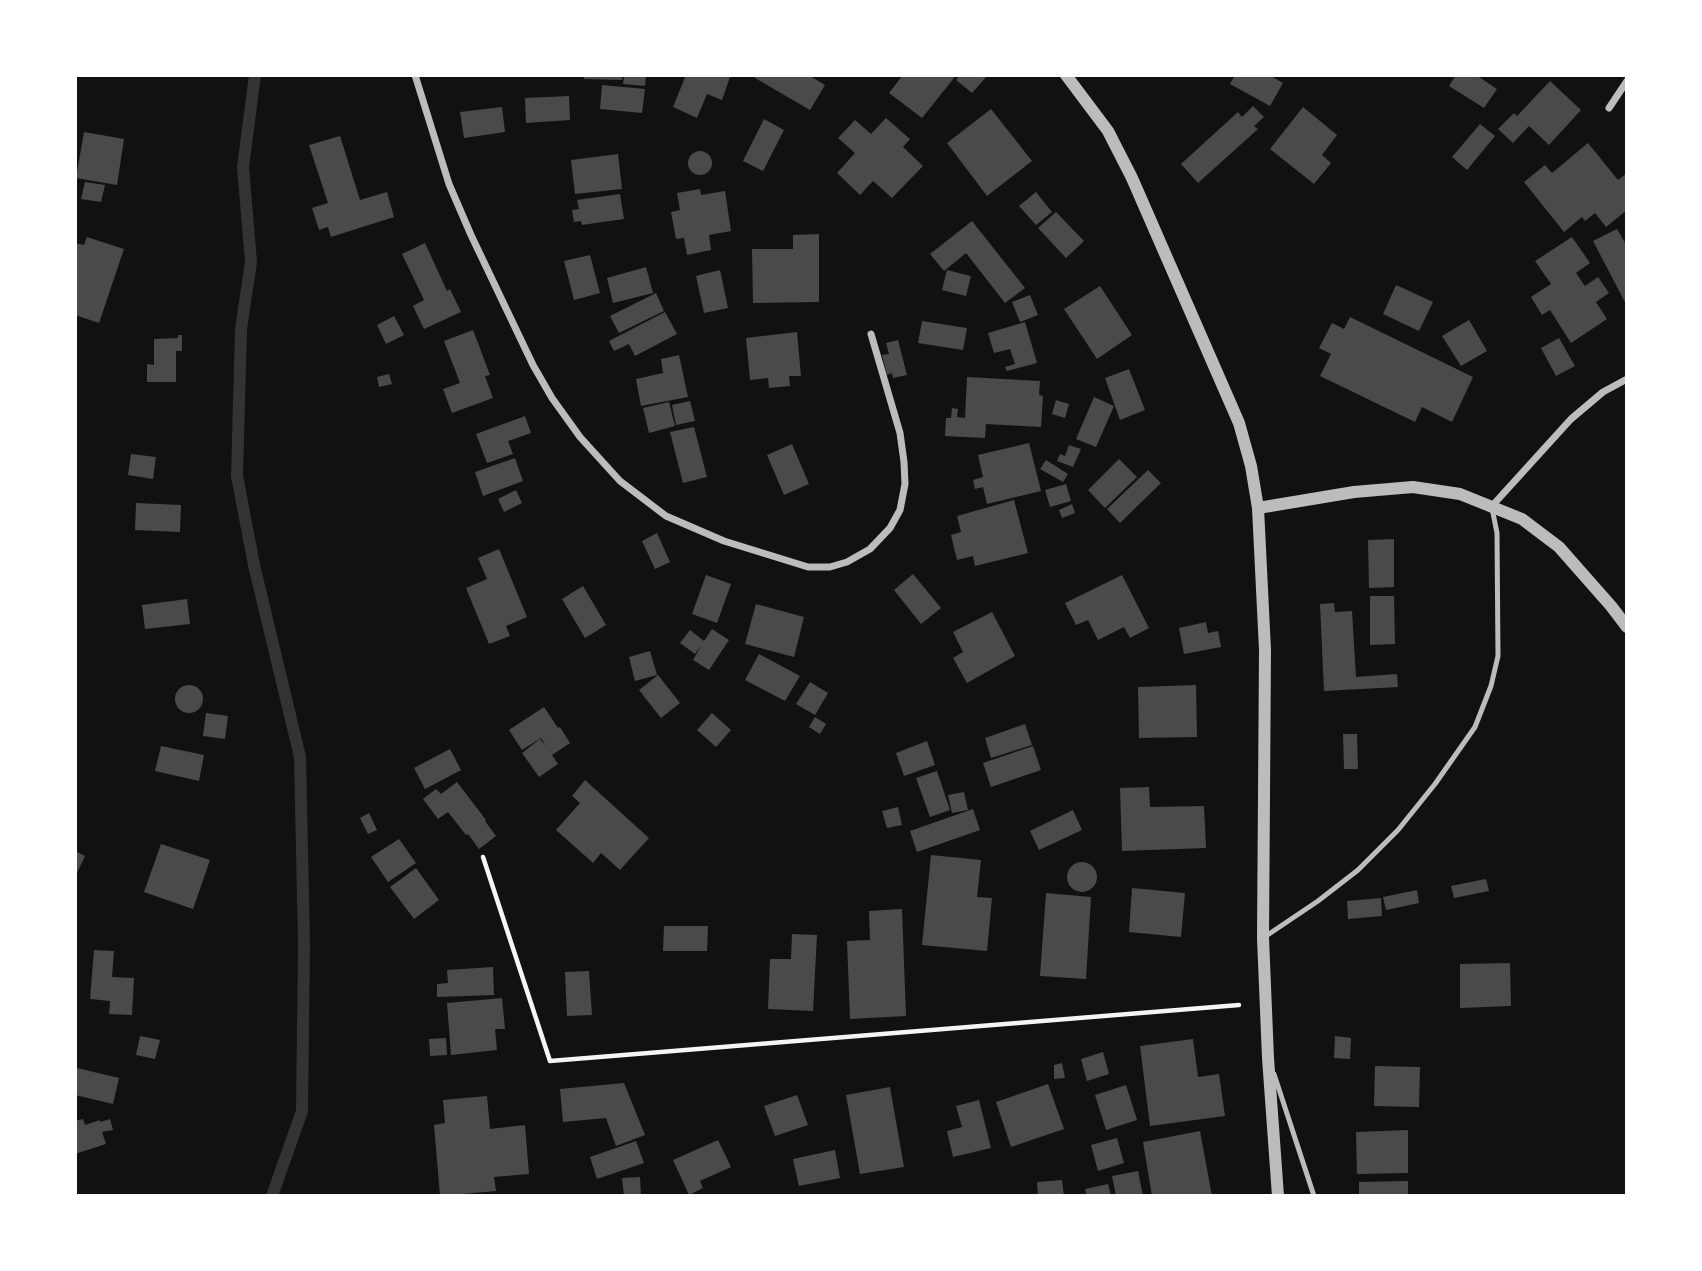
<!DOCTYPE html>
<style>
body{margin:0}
#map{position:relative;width:1702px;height:1271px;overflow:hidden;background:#111;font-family:Roboto,sans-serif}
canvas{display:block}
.frame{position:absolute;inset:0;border:77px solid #fff;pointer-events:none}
</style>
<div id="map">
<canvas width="1702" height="1271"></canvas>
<div class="frame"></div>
</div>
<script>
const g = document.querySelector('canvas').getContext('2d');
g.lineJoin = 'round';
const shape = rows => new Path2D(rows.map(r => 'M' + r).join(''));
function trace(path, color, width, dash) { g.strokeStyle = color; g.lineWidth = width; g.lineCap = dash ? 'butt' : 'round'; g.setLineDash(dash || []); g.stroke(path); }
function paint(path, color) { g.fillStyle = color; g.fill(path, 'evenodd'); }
trace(shape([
 [255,75,243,167,251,262,241,329,237,476,254,565,300,757,304,944,302,1111,272,1196]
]), '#333', 12);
paint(shape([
 [584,75,622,75,622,80,584,79],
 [624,75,646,75,645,86,623,84],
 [686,75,725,75,730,77,722,100,707,94,697,118,673,107],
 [756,75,811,75,810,76,825,85,810,110,755,78],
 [903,75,951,75,954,78,922,118,889,93],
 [960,75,988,75,972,93,956,80],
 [1235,75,1269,75,1283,83,1270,106,1230,84],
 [1456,75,1476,75,1497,89,1484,108,1449,86],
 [1550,81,1581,110,1549,145,1529,126,1513,143,1498,129,1514,113,1517,116],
 [602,85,645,89,642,113,600,109],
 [569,96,570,120,526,123,525,98],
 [1253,106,1264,117,1254,126,1258,129,1198,183,1181,164,1238,112,1242,117],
 [502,107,505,132,464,138,460,112],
 [1303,107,1337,135,1322,155,1331,163,1314,184,1270,149],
 [991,109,1032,161,987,196,947,143],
 [886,118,910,139,903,147,923,166,892,198,873,181,860,195,837,173,855,153,838,138,855,120,871,134],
 [764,119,784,130,763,171,743,161],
 [1480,124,1495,136,1467,170,1452,157],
 [84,132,124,139,117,185,76,178],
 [340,136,360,200,387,192,394,217,331,237,328,227,319,230,312,208,328,203,309,145],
 [1588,143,1618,180,1627,173,1627,210,1606,227,1595,213,1585,221,1582,217,1564,232,1524,182,1545,165,1552,173],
 '688 163a12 12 0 1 1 24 0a12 12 0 1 1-24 0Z',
 [618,154,622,189,575,194,571,160],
 [85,182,105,185,101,202,81,199],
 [700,189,701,195,725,191,731,231,709,235,711,250,687,255,684,238,676,239,671,212,680,210,677,193],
 [1036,192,1052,212,1036,225,1019,206],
 [620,194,624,219,582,225,581,221,574,222,572,210,579,209,577,200],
 [1056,212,1084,241,1066,258,1038,228],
 [972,221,1025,288,1005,303,966,253,944,271,930,254],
 [1617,229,1627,246,1627,306,1593,241],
 [819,234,819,302,753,303,752,249,793,249,793,235],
 [87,237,124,249,99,323,75,315,75,243,84,245],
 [1572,237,1590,263,1576,273,1585,286,1598,277,1609,293,1596,302,1607,319,1571,343,1550,310,1542,315,1531,297,1551,284,1535,261],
 [425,243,447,291,450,289,461,312,424,329,413,306,424,300,402,254],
 [590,255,600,293,574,300,564,261],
 [646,267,653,293,613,303,607,278],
 [720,270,728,308,704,313,696,276],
 [947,270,971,276,966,296,942,290],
 [1396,285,1433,302,1419,331,1383,314],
 [1100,286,1132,335,1097,359,1064,309],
 [656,293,664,311,619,333,610,316],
 [1030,295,1038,315,1020,322,1012,302],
 [665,312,677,334,635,356,629,344,614,351,609,341],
 [394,316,404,335,386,344,377,325],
 [1350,317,1473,377,1452,422,1422,407,1415,422,1320,376,1331,354,1319,348,1332,323,1344,329],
 [1469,320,1487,351,1461,366,1442,336],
 [922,321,967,328,963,350,918,343],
 [1025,322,1037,363,1007,371,1005,367,1015,364,1010,349,994,353,988,333],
 [473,330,490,375,485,376,493,398,452,413,443,389,460,383,444,341],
 [797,332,801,376,789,376,790,386,769,388,768,378,750,380,746,338],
 [178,335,182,335,182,351,176,351,176,382,147,382,147,364,154,365,154,339,178,338],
 [1559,338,1575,366,1556,376,1541,348],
 [898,340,907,375,893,378,892,373,887,375,882,355,889,354,886,343],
 [679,355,688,397,641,406,636,379,663,373,661,359],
 [1129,369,1145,410,1120,420,1105,378],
 [389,374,392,384,379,387,377,377],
 [967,377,1040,381,1039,395,1043,396,1041,427,986,424,985,438,945,436,946,418,951,418,952,408,958,409,957,417,965,418],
 [1094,397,1114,406,1096,447,1076,439],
 [1056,400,1069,404,1065,418,1052,414],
 [690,401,695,421,676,425,672,405],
 [669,402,675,426,649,433,643,408],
 [525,416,531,433,508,441,513,454,487,463,476,434],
 [694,427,707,477,683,483,670,432],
 [1029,443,1041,491,987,504,983,487,975,489,973,480,983,477,978,455],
 [792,444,809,484,784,495,767,455],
 [1069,445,1081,449,1073,467,1057,461,1060,454,1065,456],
 [131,454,156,457,153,479,128,475],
 [515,458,523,481,483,496,475,472],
 [1119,459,1137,477,1105,508,1088,490],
 [1046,460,1068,474,1063,482,1040,469],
 [1148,470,1161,483,1120,523,1107,509],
 [1066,484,1071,501,1050,507,1045,490],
 [516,490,522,503,504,512,498,499],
 [1014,500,1028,553,975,566,973,556,957,560,951,535,961,532,957,516],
 [136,503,181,505,180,532,135,530],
 [1072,504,1075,513,1062,518,1059,510],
 [657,533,670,562,655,569,642,541],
 [1394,539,1394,587,1369,588,1368,540],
 [499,549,527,617,506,626,510,636,489,644,466,588,487,579,478,558],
 [913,574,941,608,921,624,894,590],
 [706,575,731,584,717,623,692,614],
 [1122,575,1149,628,1130,638,1124,627,1098,640,1088,620,1076,625,1065,603],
 [583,586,606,625,585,638,562,599],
 [1370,596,1394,596,1395,644,1370,645],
 [187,599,190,624,145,629,142,605],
 [1334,603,1335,612,1352,611,1356,677,1397,674,1398,687,1324,691,1320,604],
 [756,604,804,617,794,657,745,644],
 [992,612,1015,656,967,683,953,658,963,652,953,632],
 [1206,622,1208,633,1218,631,1221,647,1184,654,1179,628],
 [712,629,729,640,709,670,693,660,701,646,695,654,680,643,690,630,704,641],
 [650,651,657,675,635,681,629,657],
 [759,654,800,676,785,701,745,680],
 [658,675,680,703,661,718,639,690],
 [810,682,828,693,815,715,796,704],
 '175 699a14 14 0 1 1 28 0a14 14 0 1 1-28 0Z',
 [1196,685,1197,737,1139,738,1138,687],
 [544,707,558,728,560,727,570,743,552,755,558,764,539,777,522,753,540,739,546,746,541,738,522,750,509,730],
 [206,713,228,716,225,739,203,736],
 [712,713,731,730,716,747,697,730],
 [815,717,826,724,820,734,809,727],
 [1025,724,1032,745,991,758,985,738],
 [1343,734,1357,734,1358,769,1344,769],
 [927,741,935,765,904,776,896,753],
 [161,746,204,755,199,781,155,771],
 [1033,746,1041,770,991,787,983,763],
 [450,749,461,770,425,789,414,768],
 [937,771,950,810,930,817,916,778],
 [585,780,649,838,620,870,601,853,593,863,556,830,580,803,572,796],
 [457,782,486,820,485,821,496,836,479,849,468,834,466,835,448,812,438,819,423,799,436,789,441,794],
 [1149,787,1150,807,1204,806,1206,848,1122,851,1120,788],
 [964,792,968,810,952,813,948,795],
 [898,807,902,825,887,828,882,811],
 [973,809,980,830,917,852,910,831],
 [1073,810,1082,830,1039,850,1030,831],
 [369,813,377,830,368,834,360,818],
 [399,839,416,863,388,882,371,857],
 [161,844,210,860,193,909,144,892],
 [75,851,85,856,75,877],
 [931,855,981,860,977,897,992,898,987,951,922,945],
 '1067 877a15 15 0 1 1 30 0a15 15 0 1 1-30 0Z',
 [416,868,439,900,414,919,390,887],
 [1486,879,1489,891,1454,898,1451,886],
 [1132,888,1185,893,1181,937,1129,932],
 [1417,890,1419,903,1386,910,1383,897],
 [1046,893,1091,897,1086,979,1040,976],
 [1381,898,1382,916,1348,919,1347,901],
 [902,909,906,1016,850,1019,847,941,870,940,869,911],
 [664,926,708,926,707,951,663,951],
 [792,934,817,935,813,1011,768,1009,770,959,791,959],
 [94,950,114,951,112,977,134,978,132,1015,109,1014,110,1001,90,999],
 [1510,963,1511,1006,1460,1008,1460,964],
 [493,967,494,995,437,997,437,984,448,983,447,970],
 [589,971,592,1015,567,1016,565,972],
 [502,998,505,1029,495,1029,497,1050,451,1055,447,1003],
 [140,1036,160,1040,155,1059,136,1055],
 [1335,1036,1351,1038,1350,1059,1334,1058],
 [446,1038,447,1055,430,1056,429,1039],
 [1193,1039,1198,1077,1219,1074,1225,1116,1150,1126,1140,1046],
 [1103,1052,1109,1074,1087,1081,1081,1059],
 [1062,1063,1065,1078,1054,1079,1054,1065],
 [1375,1066,1420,1067,1419,1107,1374,1106],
 [77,1068,119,1078,113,1104,75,1095],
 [624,1083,645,1135,616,1146,606,1118,563,1122,560,1089],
 [1048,1084,1064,1129,1011,1147,996,1102],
 [1126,1085,1137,1120,1106,1130,1095,1095],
 [890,1087,904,1167,860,1174,846,1095],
 [797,1095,808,1125,775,1136,764,1106],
 [487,1096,490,1129,525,1125,529,1174,494,1177,496,1191,440,1196,434,1125,445,1123,443,1100],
 [979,1100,991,1148,953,1157,947,1131,962,1127,956,1106],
 [83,1119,85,1125,100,1120,100,1122,110,1119,113,1130,102,1132,106,1144,75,1154,75,1121],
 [1408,1130,1408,1173,1357,1174,1356,1132],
 [1200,1131,1212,1196,1152,1196,1143,1142],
 [1117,1138,1124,1163,1098,1171,1091,1145],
 [718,1140,731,1167,700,1181,703,1188,689,1195,673,1160],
 [636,1141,644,1163,597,1179,590,1157],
 [835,1150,840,1178,799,1186,793,1159],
 [1138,1171,1143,1196,1116,1196,1112,1176],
 [640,1177,641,1195,624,1196,622,1178],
 [1062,1180,1064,1196,1038,1196,1037,1182],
 [1408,1181,1408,1196,1359,1196,1359,1182],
 [1108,1184,1111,1196,1087,1196,1085,1189]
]), '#4a4a4a');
trace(shape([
 [483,857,550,1061,1239,1005]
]), '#f5f5f5', 4.5);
trace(shape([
 [1266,936,1318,901,1358,870,1398,830,1435,784,1475,727,1491,686,1498,656,1497,533,1492,508],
 [1274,1074,1314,1196]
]), '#bcbcbc', 5);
trace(shape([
 [415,75,449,184,471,235,533,365,552,398,580,437,620,481,666,516,724,541,808,567,830,567,847,562,870,549,890,528,900,510,905,484,904,462,900,433,871,334],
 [1609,108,1627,81],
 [1492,506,1571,419,1603,392,1627,379]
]), '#bcbcbc', 7);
trace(shape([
 [1066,75,1108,131,1132,178,1239,423,1251,466,1258,508,1265,650,1263,938,1268,1058,1278,1196],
 [1258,508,1354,492,1413,487,1460,494,1522,519,1559,547,1611,606,1627,627]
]), '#bcbcbc', 12);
</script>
